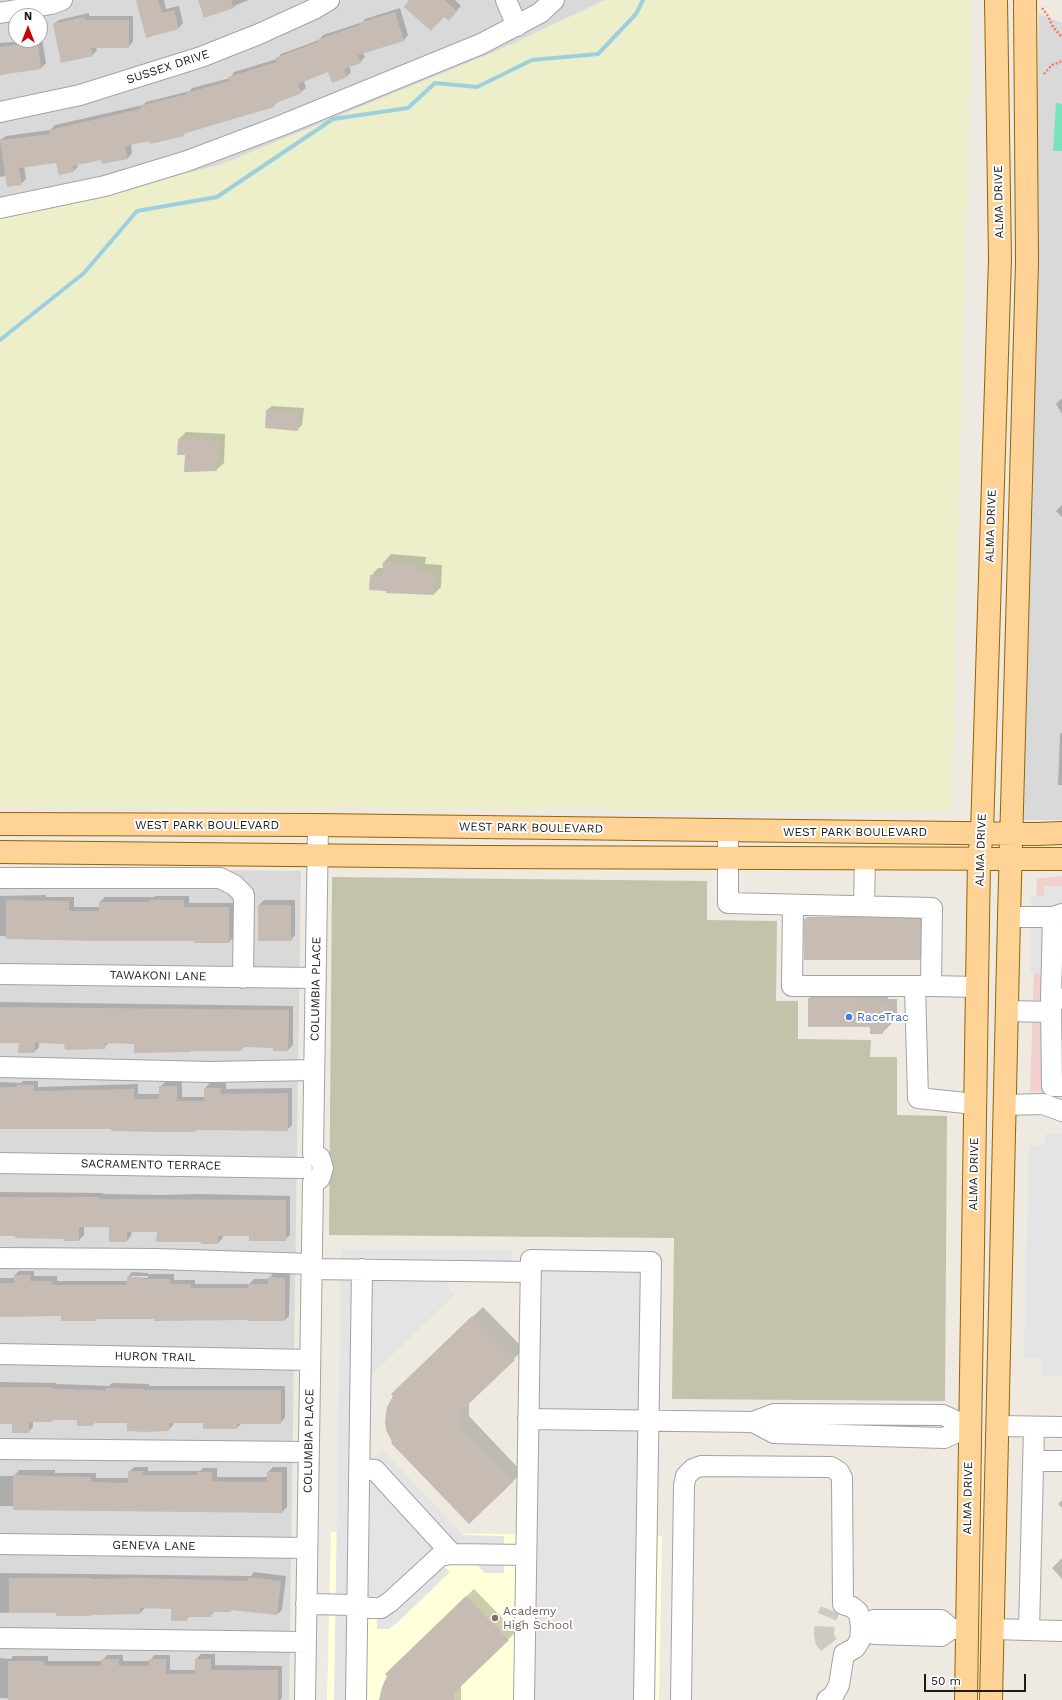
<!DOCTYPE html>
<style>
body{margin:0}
#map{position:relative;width:1062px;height:1700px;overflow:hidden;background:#eeeae1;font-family:"Work Sans",sans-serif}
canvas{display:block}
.north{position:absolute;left:8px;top:8px;width:40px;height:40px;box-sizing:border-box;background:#fff;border:1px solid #a4a4a4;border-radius:50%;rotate:0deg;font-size:11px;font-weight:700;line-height:16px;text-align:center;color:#1c1c1c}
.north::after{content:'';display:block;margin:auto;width:14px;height:18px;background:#c80300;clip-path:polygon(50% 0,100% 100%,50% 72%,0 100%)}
.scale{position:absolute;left:924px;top:1674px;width:102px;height:18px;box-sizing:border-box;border:2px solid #1c1c1c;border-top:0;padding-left:5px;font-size:12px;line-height:14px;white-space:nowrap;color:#1c1c1c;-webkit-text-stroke:3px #fff;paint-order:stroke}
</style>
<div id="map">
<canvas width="1062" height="1700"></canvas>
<div class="north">N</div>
<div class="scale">50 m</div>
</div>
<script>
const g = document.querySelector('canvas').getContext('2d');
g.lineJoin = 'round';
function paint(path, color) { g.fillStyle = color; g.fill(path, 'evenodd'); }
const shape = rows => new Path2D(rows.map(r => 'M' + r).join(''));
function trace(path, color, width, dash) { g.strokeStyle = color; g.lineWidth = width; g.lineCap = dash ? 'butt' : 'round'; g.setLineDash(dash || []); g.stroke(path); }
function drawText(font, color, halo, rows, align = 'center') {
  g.font = font + ' "Work Sans",sans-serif'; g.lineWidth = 4; g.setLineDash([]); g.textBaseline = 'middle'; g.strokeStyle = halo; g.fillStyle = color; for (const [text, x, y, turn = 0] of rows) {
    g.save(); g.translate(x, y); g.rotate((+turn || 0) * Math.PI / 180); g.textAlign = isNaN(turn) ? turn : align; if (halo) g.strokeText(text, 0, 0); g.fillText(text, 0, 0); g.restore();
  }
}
paint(shape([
 [0,0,605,0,497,51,220,165,0,219],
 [16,16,40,16,40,40,16,40],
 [1039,14,1062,23,1062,820,1022,820],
 [0,869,301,871,289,1700,0,1700]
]), '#dad9d9');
paint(shape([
 [1062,876,1062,1093,1030,1092,1037,879]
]), '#f1d0ce');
paint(shape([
 [331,1532,662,1536,659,1700,327,1700]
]), '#ffffd9');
paint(shape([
 [332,877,707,881,707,920,777,921,776,1001,798,1001,798,1039,871,1040,870,1057,897,1057,897,1115,947,1116,945,1401,672,1399,674,1238,329,1235]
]), '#c3c3ac');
paint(shape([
 [605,0,972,0,951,811,0,807,0,219,220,165,497,51]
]), '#ecefca');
paint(shape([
 [1056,103,1062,104,1062,151,1053,151]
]), '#78e4bc');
paint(shape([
 [1044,886,1062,886,1062,973,1030,973,1031,897,1044,896],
 [1045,1134,1062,1134,1062,1376,1042,1375,1042,1359,1024,1359,1029,1145,1045,1145],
 [341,1249,513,1251,513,1279,455,1278,446,1286,455,1294,367,1380,369,1452,374,1458,383,1450,463,1535,504,1536,504,1573,485,1573,475,1562,442,1565,450,1572,396,1624,388,1629,377,1629,377,1616,370,1617,365,1622,362,1700,334,1700],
 [522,1252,662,1254,655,1700,515,1700]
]), '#e4e4e4');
paint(shape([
 [137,0,164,0,166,9,179,6,183,23,179,28],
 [199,0,249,0,236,5,233,8],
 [411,0,455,0,461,6,453,15],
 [400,8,408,35,404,40,363,53,365,57,360,62,349,66,351,72,346,77,329,71,304,81,306,88,301,92,278,101,273,106,186,132,183,135,131,144,132,153,128,158,102,159,77,164,78,167,73,171,57,162,24,166,26,179,21,184,6,176,0,177,0,140,6,136,50,130,55,125,143,105,146,102,190,91,192,88,230,78,234,72,277,59,281,54,319,40,323,35,363,22,365,19],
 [89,13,89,16,133,16,133,42,128,47,96,47,97,51,92,55,54,24,59,20],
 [40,38,42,38,46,63,41,68,3,73,0,76,0,43,40,40],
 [1062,398,1062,414,1056,404],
 [272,406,304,408,302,425,297,430,267,410],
 [186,432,225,434,224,463,216,470,186,454,179,439],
 [1062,505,1062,517,1056,511],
 [391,554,426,557,425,564,442,565,441,587,434,594,371,576,378,568,383,568,384,562],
 [1062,733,1062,785,1058,785,1060,734],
 [46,895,46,897,74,897,74,907,100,907,100,902,105,897,154,897,156,896,189,896,189,903,234,903,234,937,229,942,195,942,195,940,0,936,0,896],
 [264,900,295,900,295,935,291,940,259,940,259,905],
 [807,917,922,917,922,957,919,959,805,919],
 [816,991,888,994,888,999,897,999,897,1018,882,1033,809,999],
 [0,1002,293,1006,293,1045,288,1050,274,1050,274,1047,244,1046,241,1050,109,1042,104,1048,65,1043,39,1042,39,1047,34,1052,20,1042,0,1042],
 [23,1081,38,1081,38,1087,138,1084,138,1094,160,1094,160,1087,165,1082,182,1082,182,1097,205,1097,205,1088,210,1083,226,1083,226,1089,292,1088,292,1125,287,1130,197,1129,195,1131,112,1128,0,1128,0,1082,21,1083],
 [0,1192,103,1193,103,1194,162,1195,200,1194,290,1196,290,1235,285,1240,250,1235,223,1235,223,1238,218,1243,158,1231,132,1231,131,1236,127,1241,110,1226,84,1226,84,1235,79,1240,65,1238,0,1235],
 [19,1271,34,1271,34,1276,57,1276,57,1281,128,1281,128,1277,132,1272,148,1273,148,1274,174,1274,174,1280,195,1280,195,1284,249,1284,254,1279,269,1279,273,1273,290,1273,289,1316,285,1320,98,1318,96,1320,62,1320,62,1315,0,1317,0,1278,15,1278,14,1276],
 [131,1276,148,1276,148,1278,131,1278],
 [483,1307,524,1349,469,1402,469,1416,522,1472,512,1482,393,1442,402,1384],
 [0,1382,56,1383,56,1384,109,1386,112,1383,149,1384,149,1386,285,1386,285,1418,280,1423,242,1423,237,1428,204,1422,173,1422,173,1425,168,1430,128,1422,96,1422,92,1425,78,1419,53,1419,51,1421,33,1421,33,1427,28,1432,13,1423,0,1423],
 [134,1467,148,1467,148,1471,200,1471,203,1468,217,1468,217,1477,268,1477,268,1472,273,1467,287,1467,287,1507,282,1512,0,1506,0,1476,14,1476,19,1470,55,1470,55,1473,96,1473,96,1478,129,1478,129,1472],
 [1062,1500,1062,1508,1058,1504],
 [1062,1558,1062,1579,1052,1568],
 [254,1572,286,1576,282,1610,277,1614,233,1609,230,1611,215,1611,210,1616,190,1616,186,1620,172,1608,145,1608,140,1613,92,1614,91,1615,57,1612,0,1613,0,1573,251,1576],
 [474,1589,516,1632,461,1685,461,1700,380,1700,389,1676,387,1674],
 [201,1654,215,1654,215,1665,282,1666,282,1698,280,1700,56,1700,0,1698,0,1658,11,1659,13,1656,48,1656,48,1661,102,1661,107,1655,123,1655,123,1661,150,1661,154,1655,170,1655,170,1670,196,1670,196,1659]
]), '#0003');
trace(shape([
 [0,340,84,273,137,211,217,197,333,119,408,108,435,83,477,87,532,60,598,54,636,14,643,0]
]), '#9dd0df', 4);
paint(shape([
 [136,0,158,0,162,13,174,10,179,29,146,38],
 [198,0,231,0,234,8,204,18],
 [409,0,445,0,457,11,449,21,444,17,431,31,404,7],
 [395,12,404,41,358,55,361,63,344,69,347,77,332,83,328,72,298,84,302,93,273,104,274,107,183,134,184,136,150,144,149,141,125,146,128,159,102,164,101,160,72,166,74,172,59,175,56,163,19,168,22,185,7,187,0,140,50,134,49,130,141,109,140,106,187,94,186,93,230,81,228,77,277,62,275,58,318,42,317,40,360,25,359,23],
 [84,17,85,20,129,20,129,48,91,48,93,56,61,63,53,24],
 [38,42,41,69,0,75,0,47],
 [266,410,299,413,298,431,265,428],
 [178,439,218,441,217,471,184,472,185,455,177,455],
 [383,562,419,564,418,571,435,572,434,595,386,593,386,591,369,590,370,575,382,576],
 [6,900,69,901,69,911,99,911,99,902,150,902,150,900,184,900,184,907,229,907,229,943,194,943,194,941,99,941,6,939],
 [258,905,291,905,291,941,258,941],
 [888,918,920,919,920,960,804,960,804,919],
 [808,998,859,998,859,1002,881,1001,881,1006,890,1006,890,1026,883,1026,883,1034,870,1034,870,1027,808,1027],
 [0,1007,289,1010,288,1051,273,1051,273,1048,241,1047,241,1051,190,1051,190,1052,134,1053,134,1044,105,1043,105,1049,65,1050,64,1044,35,1043,35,1053,18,1053,19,1043,0,1043],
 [17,1085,34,1085,34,1091,134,1089,134,1099,159,1099,159,1086,177,1086,177,1101,204,1101,204,1088,221,1088,221,1094,288,1093,288,1131,195,1130,195,1132,159,1132,111,1131,111,1129,0,1129,0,1087,17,1087],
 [0,1197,99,1197,99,1199,286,1200,286,1241,249,1241,249,1236,218,1236,218,1244,201,1244,201,1242,156,1242,157,1232,127,1232,127,1242,109,1242,109,1227,79,1227,79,1241,64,1241,64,1239,15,1238,15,1236,0,1236],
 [14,1275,30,1275,30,1281,52,1281,53,1285,127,1285,127,1277,143,1277,143,1279,170,1279,170,1284,191,1284,191,1288,248,1288,248,1284,268,1284,268,1277,285,1278,285,1321,248,1321,248,1320,154,1321,154,1319,96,1319,96,1321,61,1321,61,1316,0,1317,0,1283,14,1283],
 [472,1316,515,1360,459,1413,459,1427,513,1482,469,1524,391,1443,392,1442,386,1430,385,1421,387,1407,393,1396,391,1394],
 [0,1387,52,1387,52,1389,106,1390,106,1388,145,1389,145,1390,281,1390,281,1424,237,1424,237,1429,203,1429,203,1423,169,1423,169,1431,144,1432,127,1431,127,1423,93,1423,93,1426,77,1426,77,1420,52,1420,52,1422,29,1422,29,1433,12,1433,12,1424,0,1424],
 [128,1471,143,1471,143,1475,197,1475,197,1472,212,1472,212,1481,233,1482,267,1482,267,1472,282,1472,282,1513,13,1510,13,1475,91,1477,91,1482,128,1483],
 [249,1577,281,1581,277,1615,231,1610,231,1612,211,1612,211,1617,187,1617,187,1621,171,1621,171,1609,140,1608,140,1614,91,1615,91,1616,56,1616,56,1613,9,1613,9,1578,91,1578,91,1579,140,1578,248,1581],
 [466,1596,509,1640,454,1693,454,1700,379,1700,382,1687,387,1676,385,1674],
 [101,1659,119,1659,119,1666,149,1666,149,1659,166,1659,166,1674,195,1674,195,1659,211,1659,211,1670,278,1670,278,1700,8,1700,8,1661,44,1661,44,1666,101,1666]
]), '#c6bcb4');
trace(shape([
 [829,1645,825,1640,824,1634,825,1622,830,1610]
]), '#cecbc3', 20, [20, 10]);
const minor = shape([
 [506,0,517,26],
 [0,13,51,4,62,0],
 [0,112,80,95,201,57,259,34,314,9,329,0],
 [0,208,105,186,187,161,280,126,481,44,540,13,554,0],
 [728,831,728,903,932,908,931,986,792,986,793,905],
 [0,878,220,878,234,885,244,895,243,978],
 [864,906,865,859],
 [1009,917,1053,917,1062,914],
 [0,974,316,978],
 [915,986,918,1098,975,1104],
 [931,986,977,987],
 [1051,999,1053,917],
 [1062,999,1051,999,1052,1086,1062,1086],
 [1007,1011,1051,1012],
 [0,1067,211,1072,314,1070],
 [1004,1105,1043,1104,1062,1111],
 [313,1153,318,825],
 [0,1163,302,1168],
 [313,1183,320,1178,323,1168,320,1158,313,1153],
 [0,1258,156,1259,312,1264],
 [311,1269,531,1272],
 [0,1354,310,1360],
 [528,1419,753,1422,774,1414,943,1415,969,1427],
 [753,1422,774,1433,944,1438,969,1427],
 [998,1426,1062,1427],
 [0,1449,309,1452],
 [1033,1461,1062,1461],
 [359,1469,375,1470,452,1554],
 [0,1544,307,1548],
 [306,1604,357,1605,370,1608,381,1608,390,1602,440,1556,452,1554,526,1555],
 [951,1629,941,1620,874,1620,867,1628,874,1634,941,1636,951,1629,966,1629],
 [993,1629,1062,1631],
 [1029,1630,1034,1427],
 [0,1638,306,1642],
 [305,1700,313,1183],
 [356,1700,362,1269],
 [524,1700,531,1260,651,1262,644,1700],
 [681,1700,684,1485,686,1476,693,1469,701,1466,831,1467,839,1472,842,1478,843,1604,852,1607,858,1612,860,1619,861,1628,867,1628],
 [827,1700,833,1696,839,1685,844,1654,855,1648,860,1640,861,1628]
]);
const major = shape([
 [0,824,318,825,1038,834,1062,833],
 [0,852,479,857,1062,859],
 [966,1700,979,858,982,832,1000,259,996,0],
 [991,1700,1009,917,1027,262,1025,0]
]);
trace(minor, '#a3a3a3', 22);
trace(major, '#946500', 24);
trace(shape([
 [1042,8,1048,16,1053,27,1062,37],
 [1044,74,1052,65,1062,61]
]), '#ff7361', 2.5, [2, 2]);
trace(minor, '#fff', 20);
trace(major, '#ffd395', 22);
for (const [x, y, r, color] of [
 [849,1017,4,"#3f7fe0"],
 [495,1618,4,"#8d6e63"]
]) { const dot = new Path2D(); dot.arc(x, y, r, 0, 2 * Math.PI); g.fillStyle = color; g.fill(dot); trace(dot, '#fff', 1.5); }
drawText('12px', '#1c1c1c', '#fff', [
 ["SUSSEX DRIVE",168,67,-18],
 ["ALMA DRIVE",999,202,-91],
 ["ALMA DRIVE",991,526,-88],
 ["WEST PARK BOULEVARD",207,825],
 ["WEST PARK BOULEVARD",531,828,1],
 ["WEST PARK BOULEVARD",855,832],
 ["ALMA DRIVE",981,850,-88],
 ["TAWAKONI LANE",158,976,1],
 ["COLUMBIA PLACE",316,989,-89],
 ["SACRAMENTO TERRACE",151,1165,1],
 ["ALMA DRIVE",974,1174,-89],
 ["HURON TRAIL",155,1357,1],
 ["COLUMBIA PLACE",309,1441,-89],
 ["ALMA DRIVE",968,1498,-89],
 ["GENEVA LANE",154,1546,1]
]);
drawText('12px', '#366cbe', '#fff', [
 ["RaceTrac",857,1017]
], 'left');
drawText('12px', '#785e54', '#fff', [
 ["Academy",503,1611],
 ["High School",503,1625]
], 'left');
</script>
